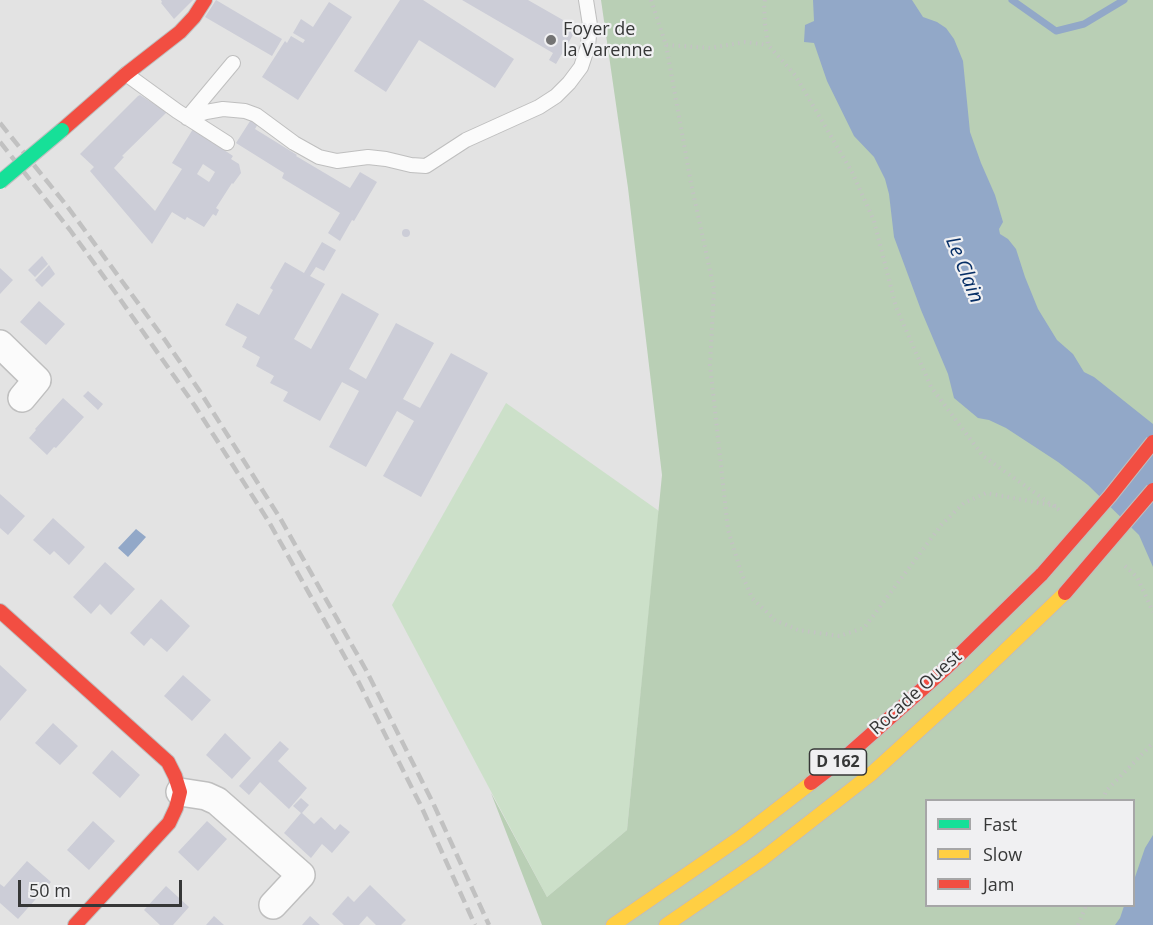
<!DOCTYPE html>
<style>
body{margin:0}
#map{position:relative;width:1153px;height:925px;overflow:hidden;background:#e3e3e3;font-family:"Open Sans",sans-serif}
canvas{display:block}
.legend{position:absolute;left:925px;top:799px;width:210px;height:108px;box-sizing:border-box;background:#f0f0f2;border:2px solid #a6a6a7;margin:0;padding:8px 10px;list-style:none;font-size:18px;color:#363737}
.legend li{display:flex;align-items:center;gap:12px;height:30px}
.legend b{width:30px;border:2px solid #a6a6a7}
.scale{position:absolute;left:18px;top:880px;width:164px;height:27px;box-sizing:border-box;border:3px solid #363737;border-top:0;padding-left:8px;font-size:18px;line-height:21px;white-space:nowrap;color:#363737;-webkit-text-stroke:4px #f0f0f2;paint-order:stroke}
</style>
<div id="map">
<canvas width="1153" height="925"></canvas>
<ul class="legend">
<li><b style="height:8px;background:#16e098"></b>Fast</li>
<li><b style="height:8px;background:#ffcf43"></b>Slow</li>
<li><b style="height:8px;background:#f24e42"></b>Jam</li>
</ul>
<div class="scale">50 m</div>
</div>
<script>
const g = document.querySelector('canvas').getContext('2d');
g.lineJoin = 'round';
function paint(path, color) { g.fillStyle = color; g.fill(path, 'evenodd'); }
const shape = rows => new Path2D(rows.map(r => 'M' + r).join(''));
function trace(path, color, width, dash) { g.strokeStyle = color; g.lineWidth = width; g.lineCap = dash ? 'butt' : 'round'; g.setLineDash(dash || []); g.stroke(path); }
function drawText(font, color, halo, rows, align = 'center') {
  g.font = font + ' "Open Sans",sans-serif'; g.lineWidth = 4.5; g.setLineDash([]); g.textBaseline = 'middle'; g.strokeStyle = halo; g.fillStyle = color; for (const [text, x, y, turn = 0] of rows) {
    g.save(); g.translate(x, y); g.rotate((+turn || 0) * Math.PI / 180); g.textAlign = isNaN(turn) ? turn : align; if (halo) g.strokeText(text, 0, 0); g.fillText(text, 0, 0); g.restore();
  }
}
paint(shape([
 [506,403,659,511,627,830,547,897,392,605]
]), '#cce0c9');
paint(shape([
 [601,0,1153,0,1153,925,542,925,491,793,547,897,627,830,662,475,628,188],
 [926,800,1134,800,1134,906,926,906]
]), '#b9cfb5');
paint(shape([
 [813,0,912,0,923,17,937,22,946,28,954,39,963,61,970,132,981,163,995,195,1003,222,999,229,1000,234,1008,239,1016,249,1025,277,1038,309,1057,340,1073,354,1084,372,1094,377,1153,424,1153,567,1139,535,1088,485,1058,462,1006,428,989,420,978,418,954,398,948,374,921,310,894,237,889,194,885,179,874,157,854,136,827,81,814,43,804,42,805,25,814,21],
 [136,529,146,537,128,557,118,548],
 [1153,835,1153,925,1115,925,1120,918,1124,906,1134,906,1134,880,1145,848]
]), '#92a8c8');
trace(shape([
 [1012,0,1056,31,1084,24,1124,0]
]), '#92a8c8', 7);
paint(shape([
 [161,0,193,0,174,19,161,3,162,2],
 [216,0,282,39,272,56,205,17],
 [400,0,423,0,514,59,495,88,419,40,386,92,354,71],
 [462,0,528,0,577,28,556,64,549,60,553,53],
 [329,2,352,17,298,100,262,77,285,41,287,43,291,36,303,43,305,40,293,33,301,19,313,27],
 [140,95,167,112,122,156,124,157,114,168,155,211,182,169,172,163,193,129,233,156,231,159,239,164,241,173,233,184,232,183,216,208,219,210,216,216,213,214,204,227,187,217,185,220,172,212,152,244,90,171,94,167,80,154,138,96],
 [203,164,215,172,209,182,197,174],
 [252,118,259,122,255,129,297,155,296,156,350,188,360,172,377,182,354,221,352,220,340,241,328,233,340,213,282,178,284,173,236,143],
 '402 233a4 4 0 1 1 8 0a4 4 0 1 1-8 0Z',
 [322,242,336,250,324,271,316,267,310,276,325,284,294,339,311,349,342,293,379,314,349,369,366,379,396,323,434,343,403,399,420,408,451,353,488,373,421,497,383,476,414,421,397,411,366,467,329,447,359,391,342,382,320,421,283,401,288,392,270,383,274,376,256,366,260,357,242,347,247,337,225,325,237,303,259,315,273,290,270,288,285,262,304,273],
 [42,256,48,264,35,277,28,270],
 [49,265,55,274,42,287,35,280],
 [0,268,13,280,0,294],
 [39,301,65,324,46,345,20,322],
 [88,391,103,404,98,410,83,396],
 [63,398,84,417,56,448,54,447,47,455,29,438,36,430,35,429],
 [0,494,25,516,8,535,0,528],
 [53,518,85,547,69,565,54,551,50,555,33,540],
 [105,562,135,589,111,615,100,604,91,614,73,597],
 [161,599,190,626,167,652,151,638,144,646,130,633],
 [0,665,27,690,0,721],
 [183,675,211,700,192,721,164,696],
 [53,723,78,746,60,765,35,743],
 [225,733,251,758,232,779,206,755],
 [280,741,289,749,278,761,307,788,289,809,260,782,249,795,239,786],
 [112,750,140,775,120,798,92,773],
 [301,798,309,805,302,813,314,824,321,817,335,830,340,824,350,832,332,853,322,844,311,858,284,833,301,813,293,806],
 [93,821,115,841,89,870,67,850],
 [207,821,227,839,198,871,178,852],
 [27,861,51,882,18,919,0,903,0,884,4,887],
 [370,885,406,920,401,925,376,925,367,916,359,925,344,925,332,914,348,896,354,902],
 [166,886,189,907,173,925,160,925,144,910],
 [214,916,224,925,206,925],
 [310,916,320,925,302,925]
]), '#cccdd7');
const lane = shape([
 [126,74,177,111,227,143],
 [187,118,206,112,223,109,245,111,256,115,294,143,319,157,337,161,368,157,386,159,411,165,426,166,466,140,539,107,556,96,569,83,581,67,588,46,590,25,586,0],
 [187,118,233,63]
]);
const street = shape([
 [0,344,37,380,22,398],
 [180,792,206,796,217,801,301,875,273,905]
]);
const slow = shape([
 [613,925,741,837,811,783],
 [666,925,761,860,870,775,970,684,1065,593]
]);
const jam = shape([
 [62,130,126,74,180,32,194,17,205,0],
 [0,611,168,762,175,776,180,792,176,808,169,823,75,925],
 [811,783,850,753,945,669,1042,574]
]);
trace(lane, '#bfbfbf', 16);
trace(street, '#bfbfbf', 30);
trace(slow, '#bfbfbf', 16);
trace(jam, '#bfbfbf', 16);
trace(shape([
 [651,0,666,45,710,48,745,42,768,45],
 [765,0,764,5,765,24,768,45,795,75,852,172,874,221,896,307,931,387,983,456,1062,512],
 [666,45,691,183,714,289,710,365,728,530,741,572,752,598,775,620,798,630,839,636,864,628,942,524,964,503,986,493,1056,506],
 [1125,566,1137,577,1153,612],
 [1103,800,1106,791,1153,743],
 [1078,925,1086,906]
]), '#c3c3c3', 4, [1.5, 4.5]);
trace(lane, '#fbfbfb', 14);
trace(street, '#fbfbfb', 27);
trace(slow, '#ffcf43', 14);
trace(jam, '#f24e42', 14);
trace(shape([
 [0,123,67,206,165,340,199,390,280,518,366,670,433,803,489,925],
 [0,142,70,230,115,292,195,406,269,522,355,675,421,806,475,925]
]), '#c1c1c1', 4.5, [12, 6]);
const fastBridge = shape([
 [0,182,62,130]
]);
const jamBridge = shape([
 [1042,574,1110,496,1153,442],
 [1065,593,1153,490]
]);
trace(fastBridge, '#bfbfbf', 16, []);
trace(jamBridge, '#bfbfbf', 16, []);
trace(fastBridge, '#16e098', 14);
trace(jamBridge, '#f24e42', 14);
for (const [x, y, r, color] of [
 [551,40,6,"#737373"]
]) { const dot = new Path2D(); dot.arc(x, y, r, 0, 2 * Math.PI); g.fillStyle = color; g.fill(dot); trace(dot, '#f0f0f2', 2); }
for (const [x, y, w] of [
 [838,762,57]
]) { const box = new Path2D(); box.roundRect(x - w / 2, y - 13, w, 26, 4.5); g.fillStyle = '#f0f0f2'; g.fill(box); trace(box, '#363737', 1.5); }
drawText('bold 16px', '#363737', null, [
 ["D 162",838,762]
]);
drawText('18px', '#363737', '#f0f0f2', [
 ["Foyer de",563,30],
 ["la Varenne",563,51]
], 'left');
drawText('18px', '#363737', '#f0f0f2', [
 ["Rocade Ouest",916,693,-42]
]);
drawText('italic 20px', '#062e66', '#f0f0f2', [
 ["Le Clain",964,270,68]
]);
</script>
